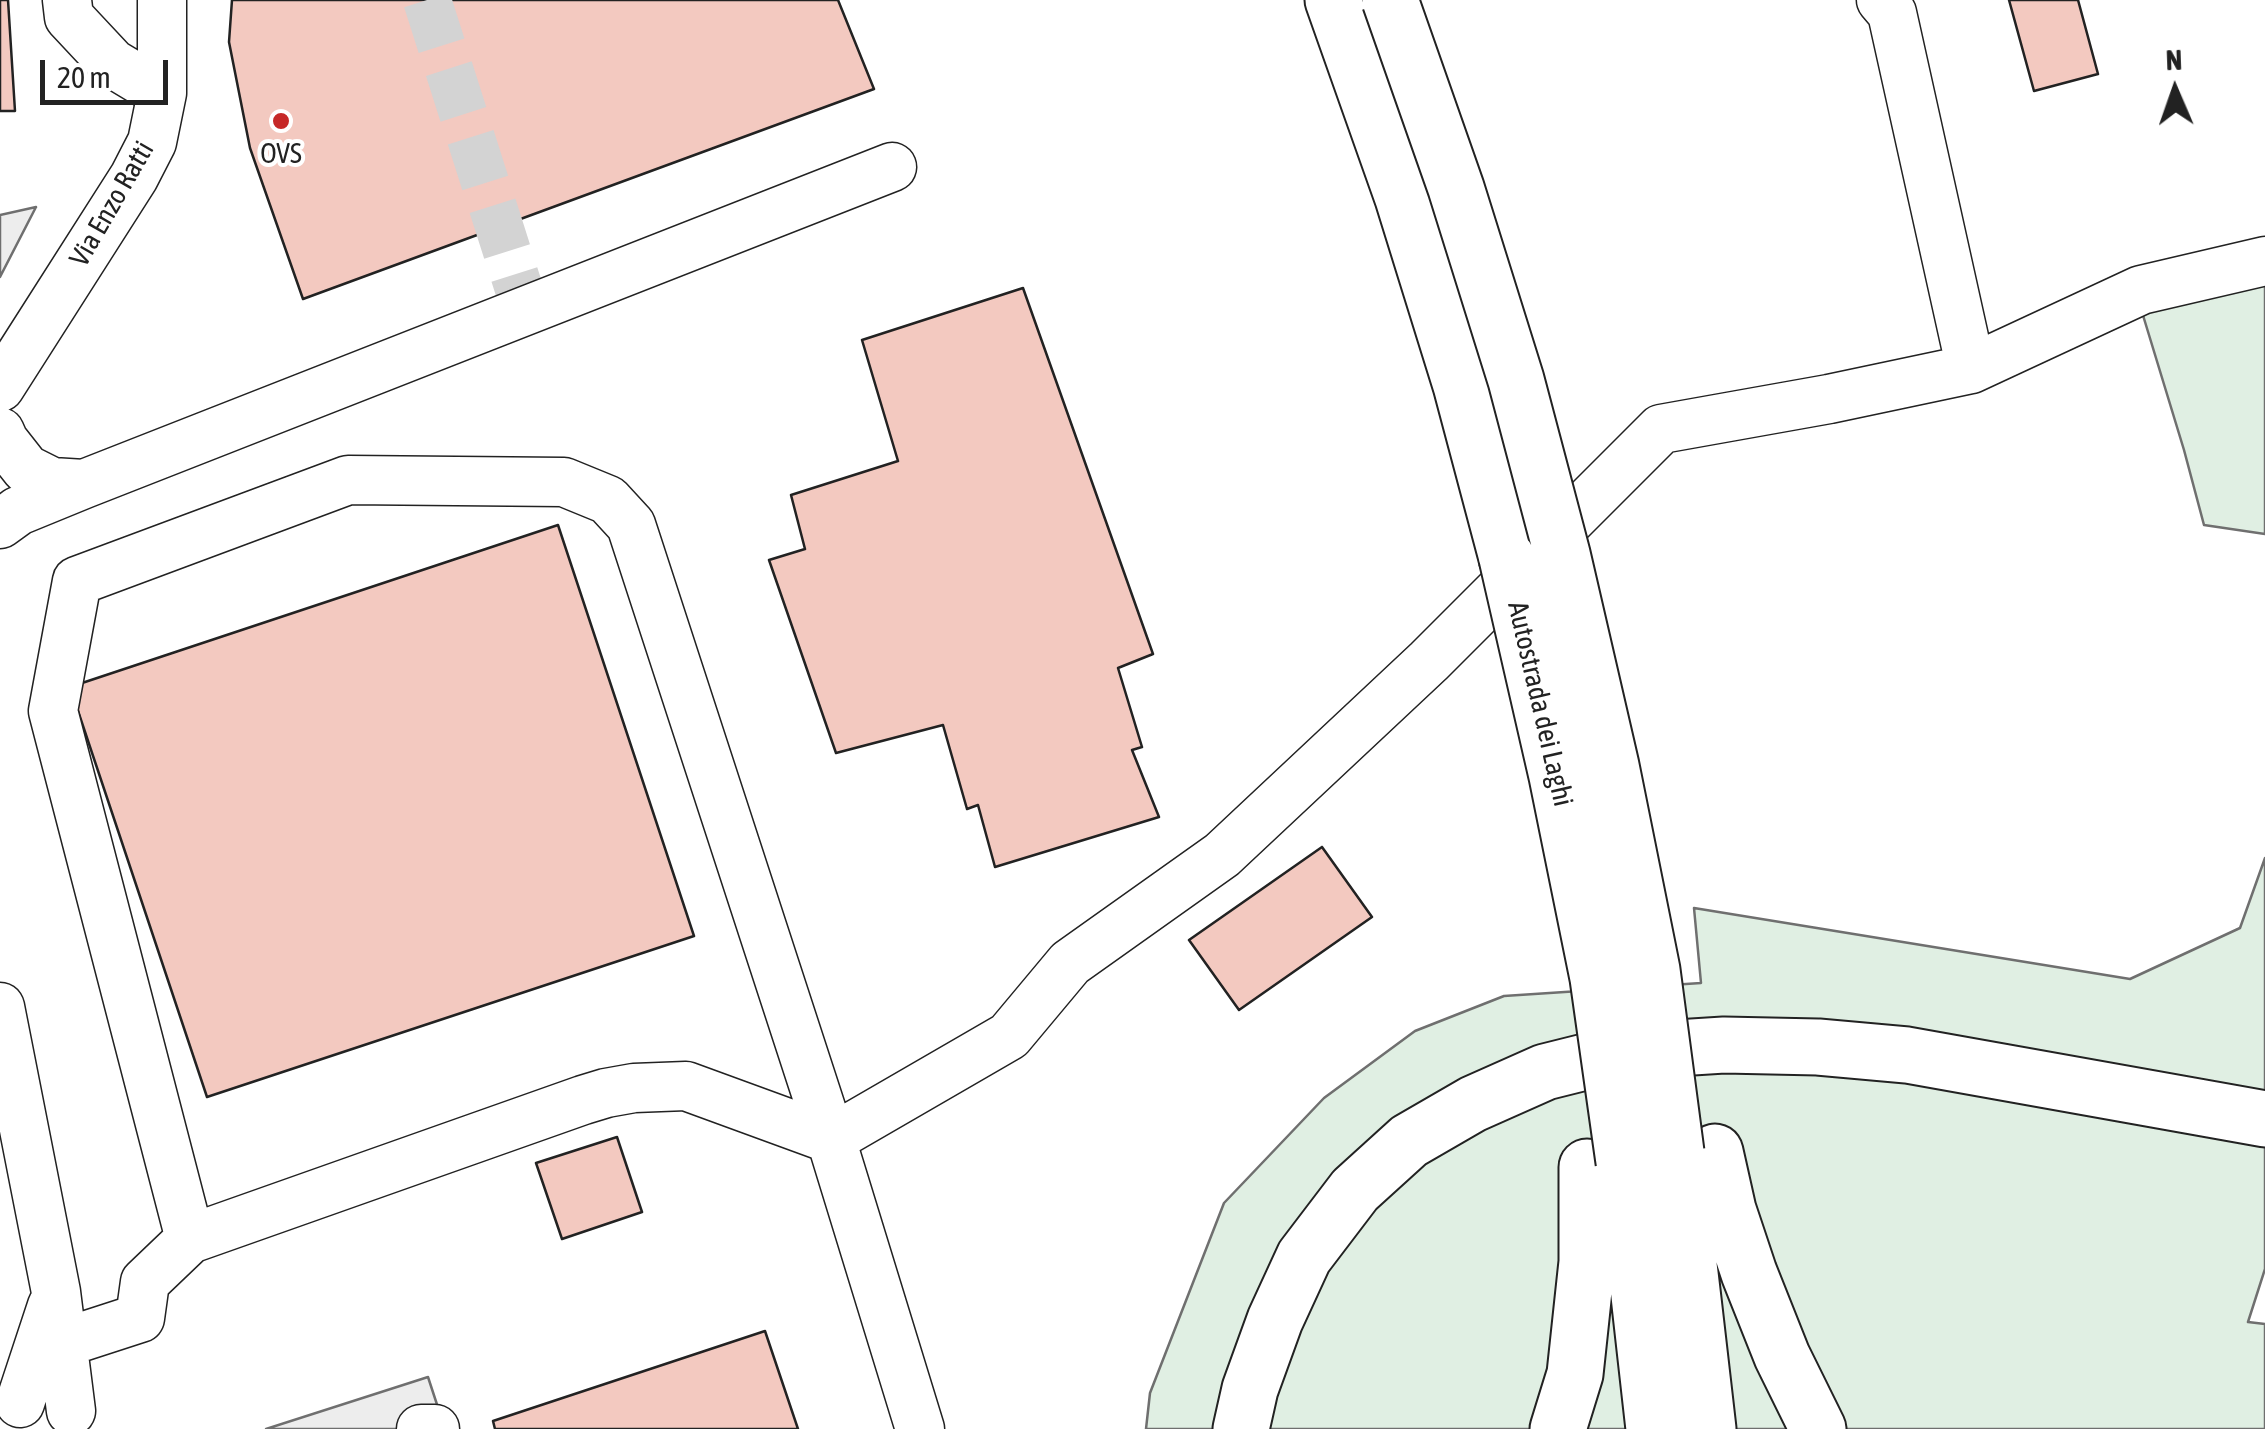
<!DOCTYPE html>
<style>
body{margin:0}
#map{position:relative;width:2265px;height:1429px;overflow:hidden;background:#fff;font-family:"Asap Condensed",sans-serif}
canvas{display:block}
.north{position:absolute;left:2125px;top:40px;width:100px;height:100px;-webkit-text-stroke:8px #fff;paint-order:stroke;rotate:358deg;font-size:28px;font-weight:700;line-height:40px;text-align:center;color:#222}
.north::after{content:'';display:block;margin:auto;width:35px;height:45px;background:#222;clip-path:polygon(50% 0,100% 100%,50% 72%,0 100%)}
.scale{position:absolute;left:40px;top:60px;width:128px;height:45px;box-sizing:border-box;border:5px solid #222;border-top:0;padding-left:12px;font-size:30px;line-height:35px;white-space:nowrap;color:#222;-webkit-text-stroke:8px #fff;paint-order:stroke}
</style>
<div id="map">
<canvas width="2265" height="1429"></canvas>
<div class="north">N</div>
<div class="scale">20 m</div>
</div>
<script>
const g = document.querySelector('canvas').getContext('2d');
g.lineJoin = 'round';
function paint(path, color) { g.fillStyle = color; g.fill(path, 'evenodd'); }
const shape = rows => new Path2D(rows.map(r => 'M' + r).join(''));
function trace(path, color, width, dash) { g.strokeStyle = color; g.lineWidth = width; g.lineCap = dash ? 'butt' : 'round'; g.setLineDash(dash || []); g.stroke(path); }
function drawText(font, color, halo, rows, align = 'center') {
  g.font = font + ' "Asap Condensed",sans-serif'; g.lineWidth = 8; g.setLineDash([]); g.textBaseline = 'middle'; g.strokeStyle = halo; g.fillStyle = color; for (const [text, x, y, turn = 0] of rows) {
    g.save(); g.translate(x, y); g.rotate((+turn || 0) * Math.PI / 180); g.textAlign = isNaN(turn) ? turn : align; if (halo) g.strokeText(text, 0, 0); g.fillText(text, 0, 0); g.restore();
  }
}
const green = shape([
 [2265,280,2265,534,2204,525,2184,450,2142,312,2265,280],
 [2265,858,2265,1269,2248,1322,2265,1324,2265,1429,1146,1429,1150,1393,1224,1203,1324,1098,1415,1031,1504,996,1701,983,1694,908,2130,979,2240,928,2265,858]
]);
paint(green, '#e0efe3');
trace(green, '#6f6f6f', 2.5);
const parking = shape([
 [36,207,0,277,0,215,36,207],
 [428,1377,445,1429,266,1429,428,1377]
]);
paint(parking, '#ededed');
trace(parking, '#6f6f6f', 2.5);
const building = shape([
 [0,0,8,0,15,111,0,111,0,0],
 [232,0,838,0,874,89,303,299,250,148,229,42,232,0],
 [2009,0,2078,0,2098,74,2034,91,2009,0],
 [1023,288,1153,654,1118,668,1142,747,1132,750,1159,817,995,867,978,805,967,809,943,725,836,753,769,560,805,549,791,495,898,461,862,340,1023,288],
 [558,525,694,936,207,1097,70,687,558,525],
 [1322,847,1372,917,1239,1010,1189,940,1322,847],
 [617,1137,642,1212,562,1239,536,1163,617,1137],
 [765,1331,798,1429,495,1429,493,1421,765,1331]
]);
paint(building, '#f3c9c0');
trace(building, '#222', 2.5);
trace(shape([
 [427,0,526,311]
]), '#d3d3d3', 48, [48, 24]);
const minor = shape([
 [67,0,69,17,112,63,162,93],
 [1881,0,1892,13,1971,369,2141,290,2265,261],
 [0,387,134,177,152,142,162,93,162,0],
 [0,432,4,441,26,469,52,482,84,484],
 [0,524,18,511,84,484,892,167],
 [0,1007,56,1292,71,1411],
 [63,1343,140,1318,145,1282,190,1239],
 [20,1403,52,1306],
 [421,1429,435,1429],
 [920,1429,831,1139,631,525,608,500,564,482,348,480,77,581,53,711,190,1239,583,1100,606,1093,634,1088,686,1086,831,1139,1009,1036,1070,963,1222,855,1429,661,1661,429,1829,399,1971,369]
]);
const highway = shape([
 [1333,0,1403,198,1461,385,1507,558],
 [1676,1152,1708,1429],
 [1715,1152,1728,1210,1749,1273,1782,1356,1818,1429],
 [1624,1162,1654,1429],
 [1241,1429,1250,1389,1275,1320,1304,1257,1355,1190,1409,1141,1473,1104,1545,1072,1629,1051,1724,1045,1818,1047,1907,1055,2265,1119],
 [1558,1429,1575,1374,1587,1262,1587,1167]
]);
trace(minor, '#222', 51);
trace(highway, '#222', 59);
trace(minor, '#fff', 48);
trace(highway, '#fff', 55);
const highwayBridge = shape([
 [1390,0,1456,188,1516,380,1562,554,1611,766,1652,970,1676,1152],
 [1507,558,1557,776,1598,978,1624,1162]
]);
trace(highwayBridge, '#222', 59, []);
trace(highwayBridge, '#fff', 55);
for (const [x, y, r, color] of [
 [281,121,10,"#c62828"]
]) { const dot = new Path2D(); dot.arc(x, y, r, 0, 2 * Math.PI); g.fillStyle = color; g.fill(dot); trace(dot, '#fff', 4); }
drawText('28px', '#222', '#fff', [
 ["OVS",281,154]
]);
drawText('28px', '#222', '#fff', [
 ["Via Enzo Ratti",112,204,-60],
 ["Autostrada dei Laghi",1540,704,77]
]);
</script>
